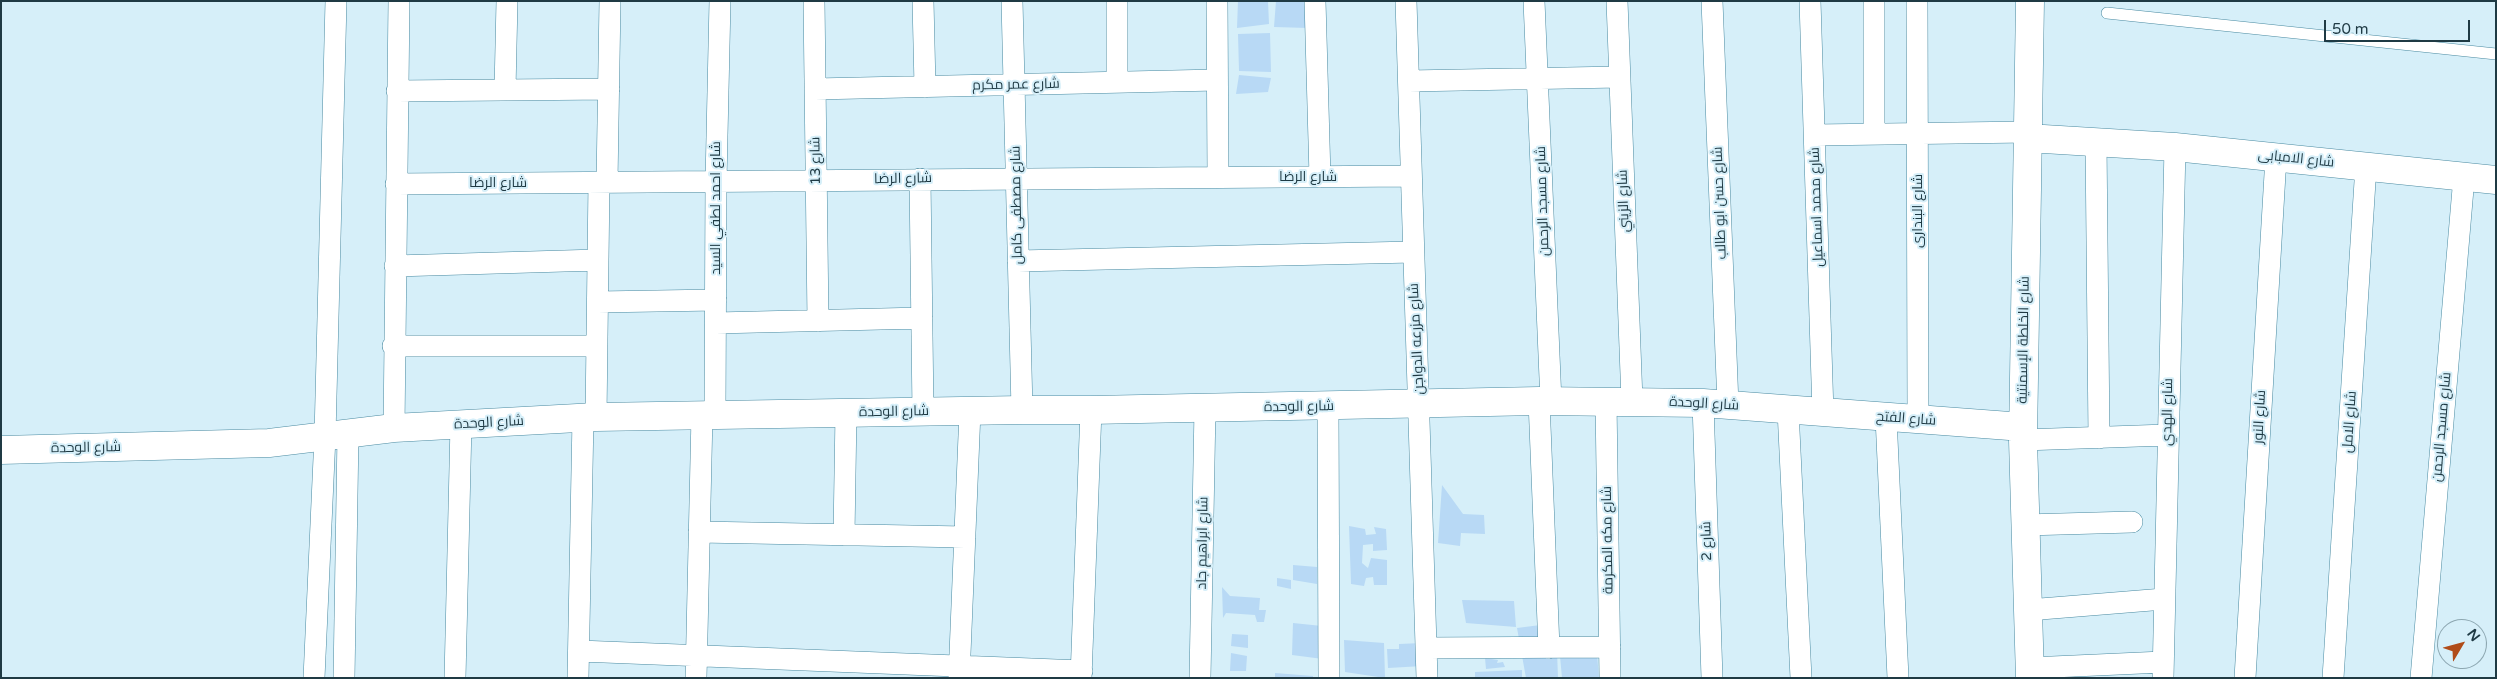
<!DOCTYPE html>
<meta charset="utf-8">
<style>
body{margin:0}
#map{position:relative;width:2497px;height:679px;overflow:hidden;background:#d6eff9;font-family:"Varela Round",sans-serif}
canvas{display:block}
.frame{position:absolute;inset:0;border:2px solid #1f3a44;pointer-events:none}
.north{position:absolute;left:2437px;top:619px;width:50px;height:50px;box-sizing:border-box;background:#d6eff9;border:1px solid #8da7b1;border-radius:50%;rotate:53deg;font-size:14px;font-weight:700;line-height:20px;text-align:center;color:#1f3a44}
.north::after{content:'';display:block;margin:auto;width:18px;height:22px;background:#b04c19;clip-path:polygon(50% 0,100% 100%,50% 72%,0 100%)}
.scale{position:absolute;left:2324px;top:20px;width:146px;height:22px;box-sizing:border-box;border:2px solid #1f3a44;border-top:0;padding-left:6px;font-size:15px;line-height:18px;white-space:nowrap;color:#1f3a44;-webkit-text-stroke:4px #d6eff9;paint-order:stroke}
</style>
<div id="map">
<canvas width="2497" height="679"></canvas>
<div class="frame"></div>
<div class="north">N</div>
<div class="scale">50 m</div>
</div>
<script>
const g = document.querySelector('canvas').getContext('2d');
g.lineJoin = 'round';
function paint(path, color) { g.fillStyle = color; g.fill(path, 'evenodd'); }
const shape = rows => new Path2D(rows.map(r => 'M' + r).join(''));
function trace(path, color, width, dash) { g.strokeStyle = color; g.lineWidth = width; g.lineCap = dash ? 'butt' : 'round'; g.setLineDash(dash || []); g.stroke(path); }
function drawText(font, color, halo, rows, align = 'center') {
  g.font = font + ' "Varela Round",Cairo,sans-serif'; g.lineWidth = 4; g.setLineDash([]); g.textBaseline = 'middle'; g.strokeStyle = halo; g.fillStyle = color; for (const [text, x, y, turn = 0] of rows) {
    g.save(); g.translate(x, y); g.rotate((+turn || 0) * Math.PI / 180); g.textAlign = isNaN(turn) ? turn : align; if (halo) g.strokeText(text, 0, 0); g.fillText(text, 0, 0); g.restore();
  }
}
paint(shape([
 [1238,1,1268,1,1269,24,1237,28],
 [1276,1,1308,1,1308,28,1274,27],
 [1270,33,1271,72,1239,71,1238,34],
 [1239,75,1271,78,1268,92,1236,94],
 [1442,485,1463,514,1484,515,1485,534,1461,533,1460,546,1438,543],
 [1349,526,1365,529,1366,535,1376,534,1374,527,1386,529,1387,550,1373,551,1373,544,1363,545,1362,563,1368,568,1371,558,1387,560,1387,585,1374,585,1373,577,1366,578,1364,586,1351,584],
 [1293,565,1317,567,1317,584,1293,580],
 [1277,578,1291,580,1291,589,1277,586],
 [1222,587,1230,596,1260,598,1259,610,1266,610,1264,622,1257,622,1255,615,1226,613,1223,618],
 [1462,600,1514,601,1516,627,1466,623],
 [1293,623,1322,626,1323,659,1292,655],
 [1556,623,1558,678,1526,678,1517,628],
 [1232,634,1248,635,1248,648,1231,646],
 [1344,640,1384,643,1385,678,1345,672],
 [1422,643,1423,666,1388,668,1387,649,1399,649,1399,644],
 [1231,653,1247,656,1246,671,1230,671],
 [1597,654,1599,678,1562,678,1560,656],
 [1485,658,1498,660,1497,663,1503,662,1505,667,1486,669],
 [1522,670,1522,678,1475,678,1475,672],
 [1275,673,1313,676,1313,678,1275,678]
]), '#b8d9f5');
const lane = shape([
 [2107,13,2496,54]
]);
const street = shape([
 [814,1,818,321],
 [923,1,925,87],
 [1012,1,1022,410],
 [1117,1,1117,82],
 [1217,1,1218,177],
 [1315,1,1320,177],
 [1406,1,1427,678],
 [1534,1,1551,402],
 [1617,1,1632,401],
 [1712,1,1728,405],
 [1810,1,1823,413],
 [1917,1,1918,420],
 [1409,81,1619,77],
 [815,89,1217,80],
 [505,90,507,1],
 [397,91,609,89],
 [1874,134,1874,1],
 [1815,135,2027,132],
 [2096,142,2099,438],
 [920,179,923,412],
 [607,182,610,1],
 [396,184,1410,176],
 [1018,261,1413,252],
 [395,266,598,260],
 [598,302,716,300],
 [716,323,922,318],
 [393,346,597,346],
 [1539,401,1549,648],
 [1606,401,1610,678],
 [1703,403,1712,678],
 [1328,406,1329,678],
 [1788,410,1801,678],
 [715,414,716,181,720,1],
 [596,417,599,182],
 [1886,417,1898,678],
 [394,428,399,1],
 [2023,440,2167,435],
 [2025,525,2132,522],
 [699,532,965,537],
 [844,535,846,413],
 [2028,610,2164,599],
 [1426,648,1610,647],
 [579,651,1082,671],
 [2030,668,2163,662],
 [314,678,325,436,336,1],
 [344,678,348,434],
 [455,678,461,424],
 [578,678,583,418],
 [696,678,702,415],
 [959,678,970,411],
 [1081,678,1091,410],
 [1200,678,1205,408],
 [2163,678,2175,147],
 [2245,678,2276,157],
 [2333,678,2366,166],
 [2421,678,2464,177]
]);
const secondary = shape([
 [2027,138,2175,147,2496,180],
 [1,450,269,443,394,428,596,417,1022,410,1091,410,1539,401,1703,403,2023,427],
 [2030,678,2023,440,2030,1]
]);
trace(lane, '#498aa1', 12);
trace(street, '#498aa1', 22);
trace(secondary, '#498aa1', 29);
trace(lane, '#fff', 11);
trace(street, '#fff', 21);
trace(secondary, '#fff', 28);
drawText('14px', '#1f3a44', '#d6eff9', [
 ["شارع عمر مكرم",1016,85,-1],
 ["شارع الامبابى",2296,159,6],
 ["شارع 13",816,161,-91],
 ["شارع الرضا",1308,177],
 ["شارع الرضا",903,179,-1],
 ["شارع الرضا",498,183],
 ["شارع مسجد الرحمن",1543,201,-92],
 ["شارع الزيني",1624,201,-92],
 ["شارع حسن ابو طالب",1720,203,-92],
 ["شارع مصطفى كامل",1017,205,-91],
 ["شارع محمد اسماعيل",1817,207,-92],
 ["شارع احمد لطفي السيد",716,208,-90],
 ["شارع البندارى",1918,211,-90],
 ["شارع مزرعه الدواجن",1417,339,-93],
 ["شارع الخلطة الإسمنتية",2024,340,-89],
 ["شارع الوحدة",1704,404,3],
 ["شارع الوحدة",1299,407,-1],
 ["شارع الوحدة",894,412,-1],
 ["شارع الهدي",2168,412,-89],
 ["شارع النور",2260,417,-87],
 ["شارع الفتح",1906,419,4],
 ["شارع الامل",2350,422,-86],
 ["شارع الوحدة",489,423,-3],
 ["شارع مسجد الرحمن",2442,427,-85],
 ["شارع الوحدة",86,448,-1],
 ["شارع مكه المكرمة",1608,540,-91],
 ["شارع 2",1707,541,-92],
 ["شارع ابراهيم جاد",1203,543,-89]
]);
</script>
